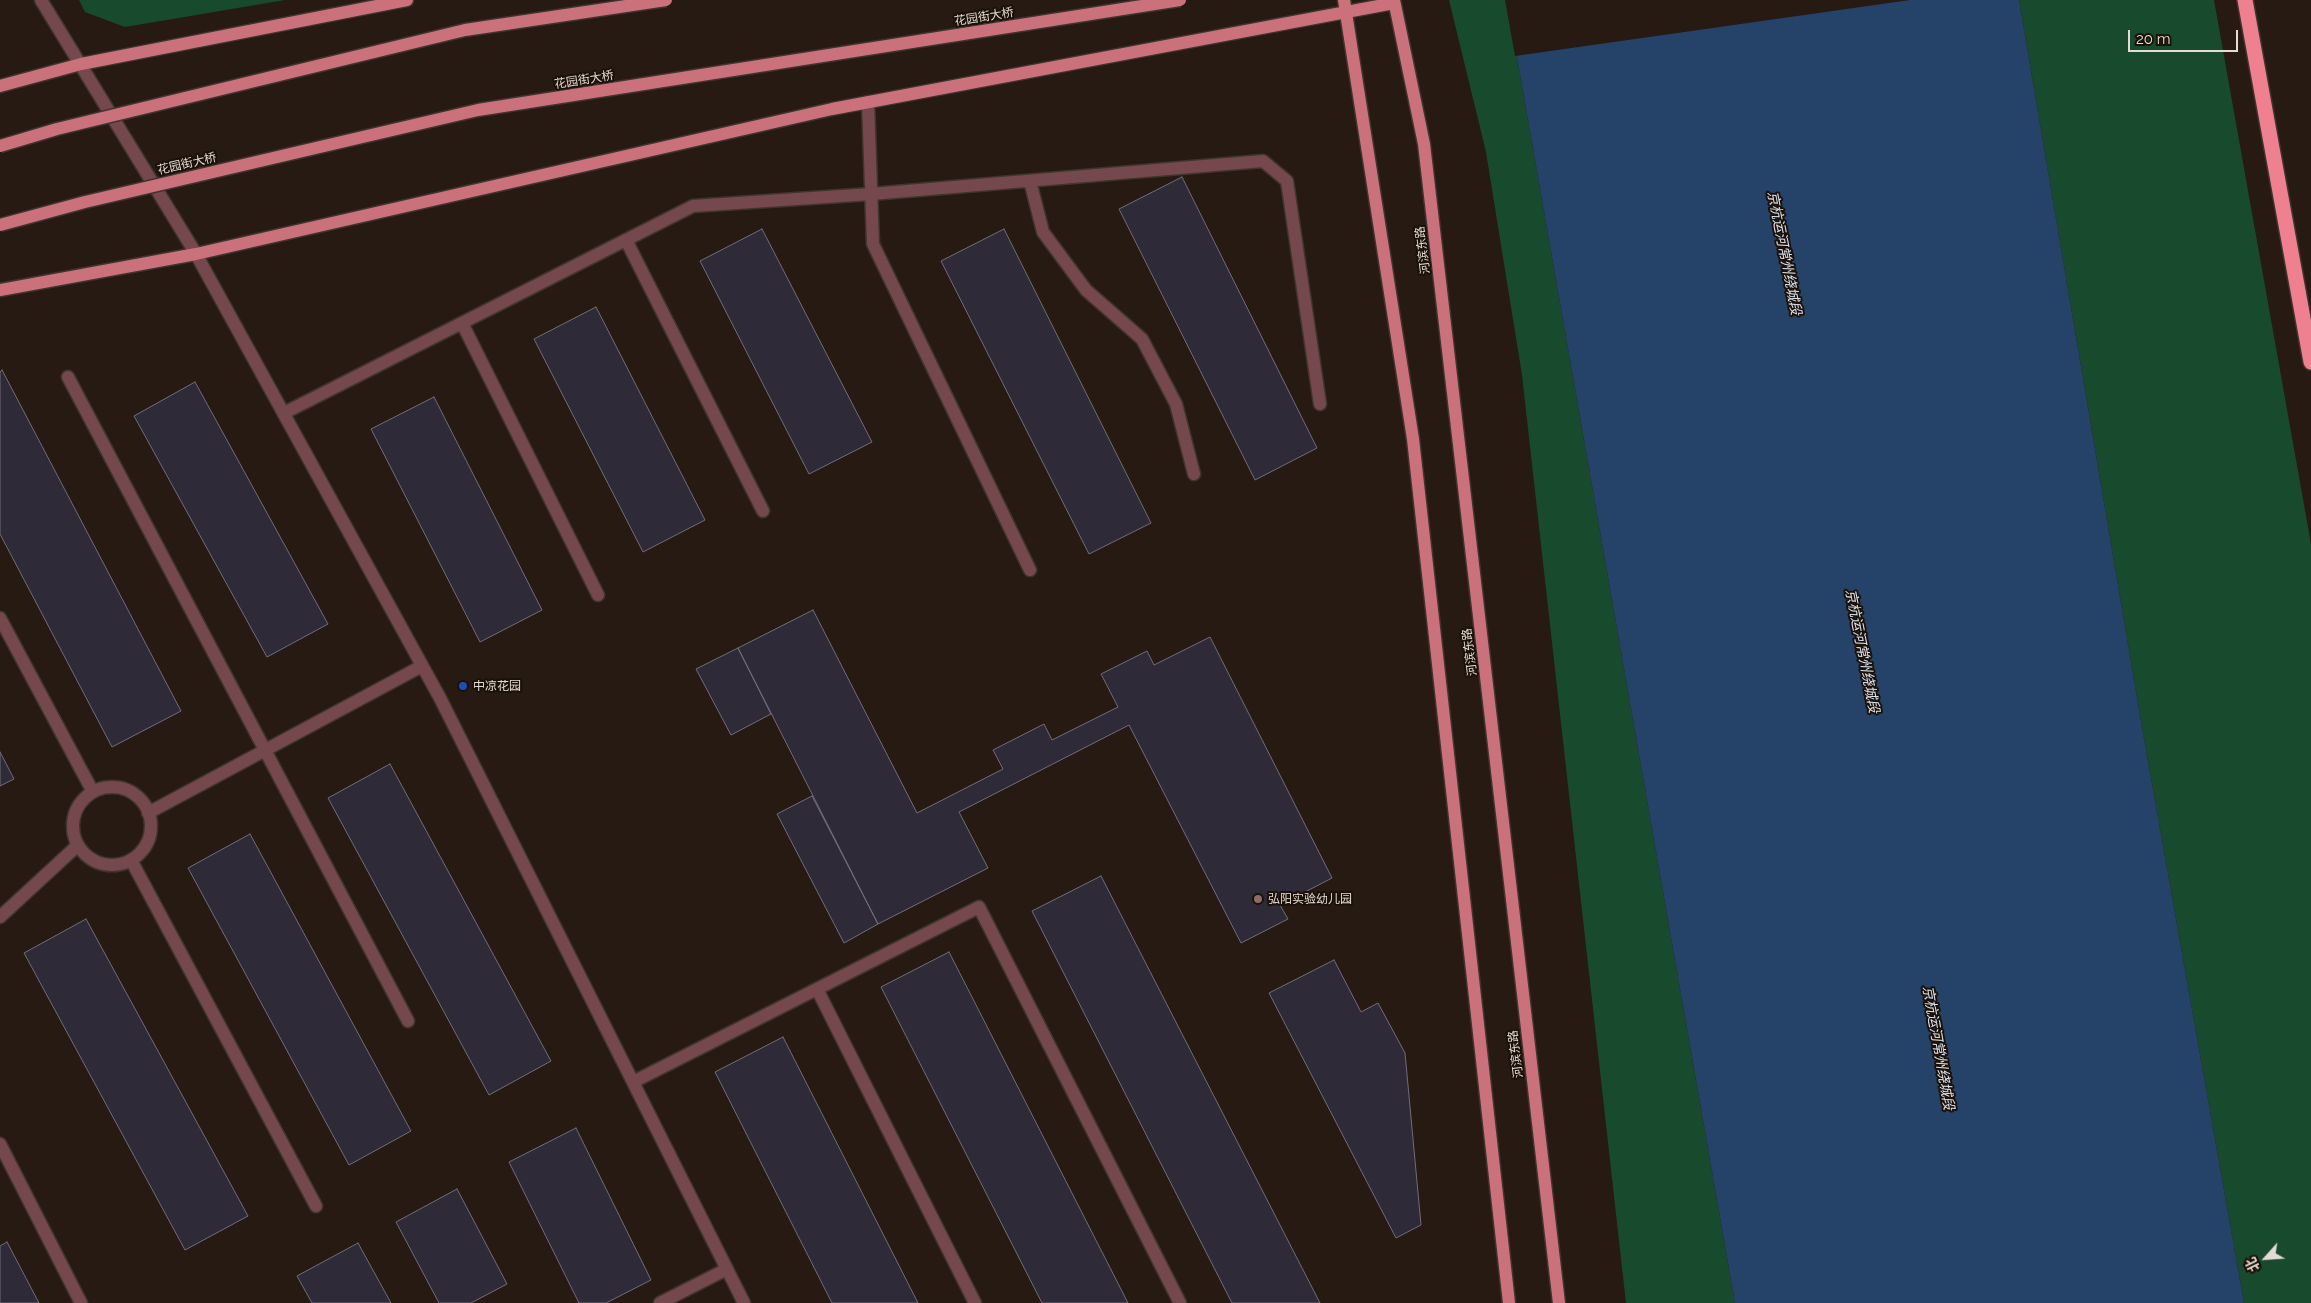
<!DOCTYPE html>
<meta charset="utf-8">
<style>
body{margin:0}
#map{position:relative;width:2311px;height:1303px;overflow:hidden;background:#261a12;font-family:Raleway,"Noto Sans SC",sans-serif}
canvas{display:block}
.north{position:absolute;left:2241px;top:1233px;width:50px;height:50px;-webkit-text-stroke:4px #1c1109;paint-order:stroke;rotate:244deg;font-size:14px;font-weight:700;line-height:20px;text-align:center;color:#e3dbd5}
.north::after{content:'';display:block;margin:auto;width:18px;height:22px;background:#e3dbd5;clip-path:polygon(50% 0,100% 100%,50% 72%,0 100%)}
.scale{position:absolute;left:2128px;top:30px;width:110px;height:22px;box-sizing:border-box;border:2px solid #e3dbd5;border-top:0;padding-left:6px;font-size:15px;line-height:18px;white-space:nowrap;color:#e3dbd5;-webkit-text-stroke:4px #1c1109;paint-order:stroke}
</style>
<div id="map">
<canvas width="2311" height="1303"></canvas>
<div class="north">北</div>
<div class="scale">20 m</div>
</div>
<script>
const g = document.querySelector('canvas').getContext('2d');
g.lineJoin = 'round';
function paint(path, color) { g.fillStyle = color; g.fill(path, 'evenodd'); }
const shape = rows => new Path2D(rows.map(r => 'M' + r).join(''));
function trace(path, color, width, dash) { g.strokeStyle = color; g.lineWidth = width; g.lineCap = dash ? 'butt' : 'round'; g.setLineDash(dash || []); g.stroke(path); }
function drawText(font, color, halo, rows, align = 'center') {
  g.font = font + ' Raleway,"Noto Sans SC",sans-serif'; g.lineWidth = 4; g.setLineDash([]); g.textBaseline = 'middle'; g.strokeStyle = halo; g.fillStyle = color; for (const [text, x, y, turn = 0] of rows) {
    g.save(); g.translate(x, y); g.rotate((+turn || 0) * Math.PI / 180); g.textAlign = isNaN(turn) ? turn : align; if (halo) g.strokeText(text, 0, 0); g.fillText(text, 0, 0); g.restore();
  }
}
paint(shape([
 [79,0,285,0,125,27,85,12],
 [1449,0,1507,0,1735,1303,1626,1303,1522,375,1486,152],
 [2019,0,2214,0,2311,544,2311,1303,2244,1303,2142,727]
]), '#184b2e');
paint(shape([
 [1507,0,2019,0,2142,727,2244,1303,1735,1303]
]), '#254268');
paint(shape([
 [1505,0,1910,0,1515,56]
]), '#261a12');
const building = shape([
 [1182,177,1317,448,1255,480,1119,209,1182,177],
 [762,229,872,442,809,474,700,261,762,229],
 [1004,229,1151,523,1089,554,941,261,1004,229],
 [596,307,705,520,643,552,534,339,596,307],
 [2,370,181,711,112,747,0,534,0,372,2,370],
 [195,382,328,624,267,657,134,416,195,382],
 [434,397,542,610,480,642,371,429,434,397],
 [813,610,917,813,1003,769,993,750,1044,724,1052,740,1118,707,1101,674,1147,651,1154,665,1210,637,1332,878,1280,905,1288,919,1241,943,1129,725,959,812,988,868,878,924,738,648,813,610],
 [738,648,771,714,731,735,696,669,738,648],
 [0,752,14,779,0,786,0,752],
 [390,764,551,1061,489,1095,328,798,390,764],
 [812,796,878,924,844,943,777,814,812,796],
 [250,834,411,1131,349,1165,188,868,250,834],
 [1101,876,1320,1303,1232,1303,1032,911,1101,876],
 [86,919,248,1216,185,1250,24,953,86,919],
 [949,952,1128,1303,1042,1303,881,987,949,952],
 [1334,960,1361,1012,1378,1003,1405,1053,1421,1225,1396,1238,1269,993,1334,960],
 [783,1037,918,1303,832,1303,715,1072,783,1037],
 [576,1128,651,1280,606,1303,579,1303,509,1162,576,1128],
 [457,1189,507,1284,471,1303,439,1303,396,1222,457,1189],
 [7,1242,39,1303,0,1303,0,1246,7,1242],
 [358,1243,391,1303,312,1303,297,1276,358,1243]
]);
paint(building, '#2e2a37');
trace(building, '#726d7c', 1);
const minor = shape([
 [41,0,196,254,440,698,744,1303],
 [868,102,873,244,1030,570],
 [1030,181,1043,232,1086,290,1142,339,1176,404,1194,474],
 [626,240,763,511],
 [462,323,598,595],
 [68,377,408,1021],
 [284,413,693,206,871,194,1263,161,1287,181,1320,404],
 [0,618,93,792],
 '73 826a39 39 0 1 1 78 0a39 39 0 1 1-78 0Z',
 [148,813,422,666],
 [131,860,316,1206],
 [0,917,78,845],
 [817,989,975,1303],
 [633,1082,979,907,1180,1303],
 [0,1144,81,1303],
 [660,1303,727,1269]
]);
const major = shape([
 [1344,0,1413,439,1509,1303],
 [1394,0,1424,144,1559,1303],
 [0,86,81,64,407,0],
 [0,290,196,254,832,109,1394,3]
]);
const highway = shape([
 [2245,0,2311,362]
]);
trace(minor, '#40352d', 15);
trace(major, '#40352d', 15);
trace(highway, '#40352d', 18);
trace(minor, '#74484d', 12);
trace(major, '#cb717c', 12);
trace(highway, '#ee808f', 15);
const majorBridge = shape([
 [0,146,57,129,465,30,666,0],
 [0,225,85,202,478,110,1180,0]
]);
trace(majorBridge, '#40352d', 15, []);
trace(majorBridge, '#cb717c', 12);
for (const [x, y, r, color] of [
 [463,686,5,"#1a4fb4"],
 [1258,899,5,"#8d6e63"]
]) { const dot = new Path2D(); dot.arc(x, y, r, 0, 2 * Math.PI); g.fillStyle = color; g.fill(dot); trace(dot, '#1c1109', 2); }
drawText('12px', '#e3dbd5', '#1c1109', [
 ["花园街大桥",984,17,-9],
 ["花园街大桥",584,80,-9],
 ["花园街大桥",187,164,-13],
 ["河滨东路",1423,250,-97],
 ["河滨东路",1470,652,-97],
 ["河滨东路",1516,1054,-97]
]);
drawText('12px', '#e3dbd5', '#1c1109', [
 ["中凉花园",473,686],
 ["弘阳实验幼儿园",1268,899]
], 'left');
drawText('italic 14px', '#dbe5f2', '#1c1109', [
 ["京杭运河常州绕城段",1784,253,79],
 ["京杭运河常州绕城段",1862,651,79],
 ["京杭运河常州绕城段",1938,1048,80]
]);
</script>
